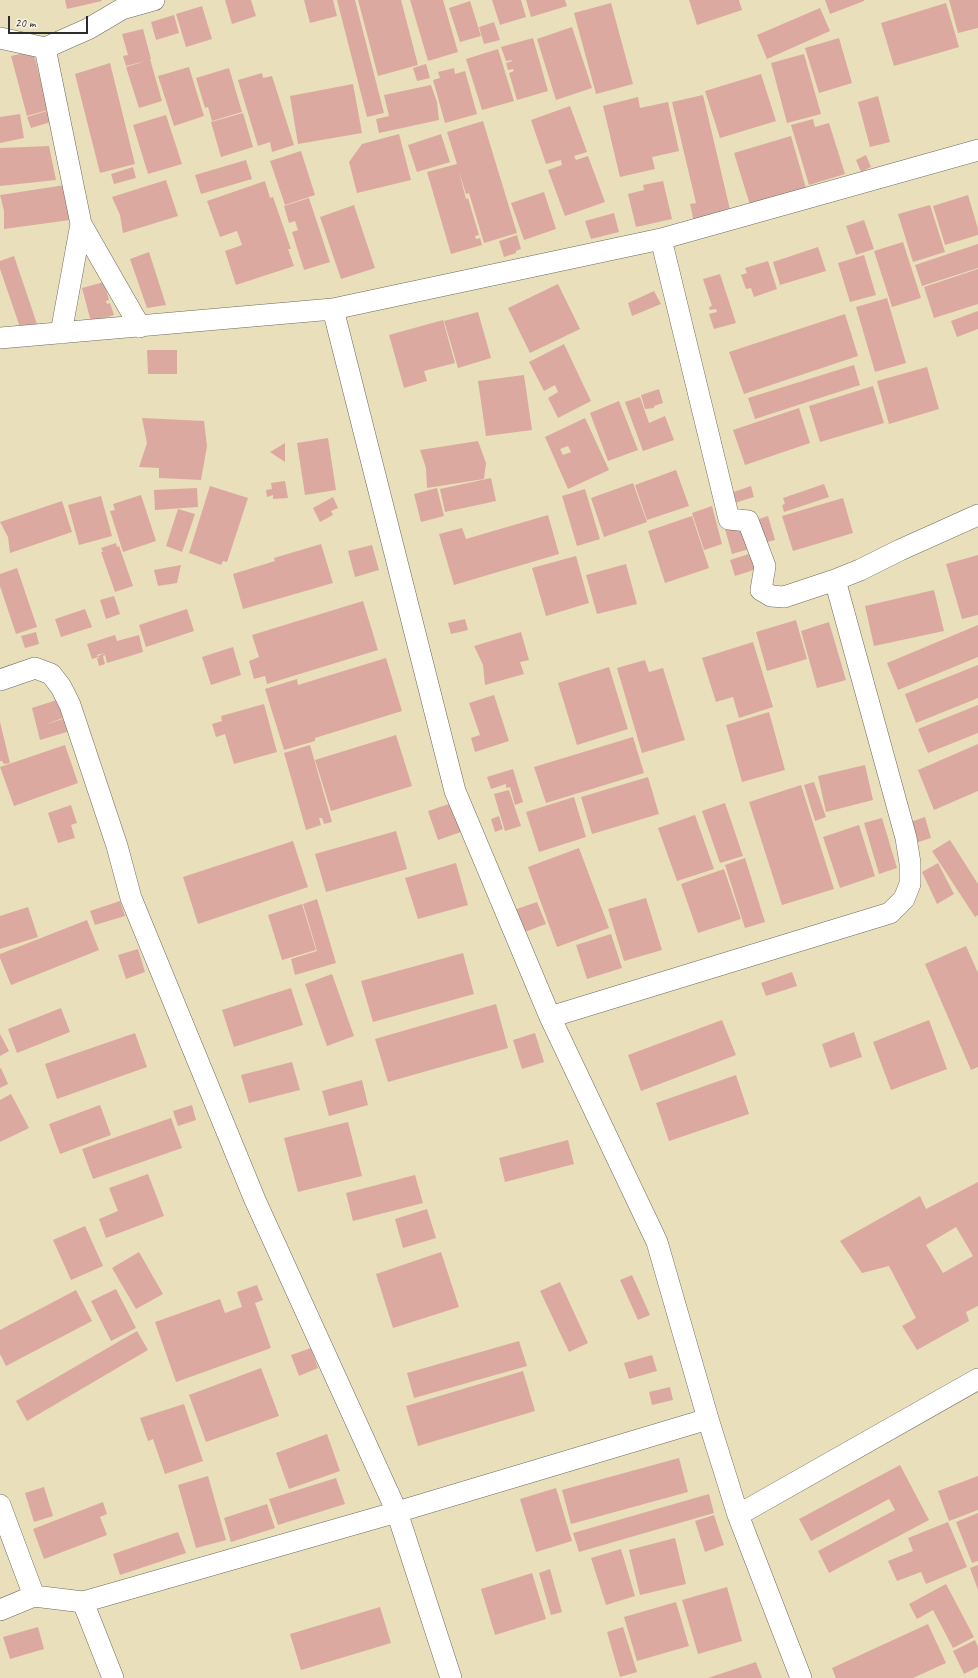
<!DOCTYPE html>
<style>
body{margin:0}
#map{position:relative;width:978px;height:1678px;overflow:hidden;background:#e9dfbb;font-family:Caveat,sans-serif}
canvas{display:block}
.scale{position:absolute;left:8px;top:16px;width:80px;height:18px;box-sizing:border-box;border:2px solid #2b2b2b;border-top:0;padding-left:5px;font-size:12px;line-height:14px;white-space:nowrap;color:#2b2b2b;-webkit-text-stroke:3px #f7f3e8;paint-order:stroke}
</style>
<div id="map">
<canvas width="978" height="1678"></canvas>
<div class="scale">20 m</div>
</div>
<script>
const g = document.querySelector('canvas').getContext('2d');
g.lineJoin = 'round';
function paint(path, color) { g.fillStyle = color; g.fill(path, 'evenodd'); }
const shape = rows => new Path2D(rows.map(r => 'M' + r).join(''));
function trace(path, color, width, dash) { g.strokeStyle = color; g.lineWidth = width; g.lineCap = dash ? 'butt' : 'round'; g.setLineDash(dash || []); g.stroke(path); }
paint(shape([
 [65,0,101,0,102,1,67,9],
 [225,0,251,0,256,16,232,24],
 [304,0,333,0,337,16,310,23],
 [337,0,355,0,384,113,367,117],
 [358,0,401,0,418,65,378,76],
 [410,0,443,0,458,52,428,61],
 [492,0,521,0,526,17,500,25],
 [526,0,565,0,567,6,531,17],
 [689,0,739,0,742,10,697,25],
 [825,0,864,0,864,1,830,14],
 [949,0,978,0,978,28,958,33],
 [470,1,481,36,460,42,449,8],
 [611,3,633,84,596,94,574,13],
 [946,3,959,47,894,66,881,23],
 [202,6,212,39,186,47,176,14],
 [820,8,830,31,767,59,757,35],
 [174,15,179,33,156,40,151,22],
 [494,22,500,40,484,44,479,27],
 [572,27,592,88,556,100,537,39],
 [143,29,151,59,150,59,162,101,139,108,126,67,146,61,126,66,123,56,128,55,122,34],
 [533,38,548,91,517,100,509,73,514,71,513,69,508,70,506,63,512,61,512,60,506,61,501,47],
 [839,38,852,83,819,93,805,48],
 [498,49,514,101,482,110,466,59],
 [33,51,48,110,27,116,11,56],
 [804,54,821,114,787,123,771,63],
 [110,63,135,164,100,173,75,74],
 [426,64,430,78,417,81,413,68],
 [189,67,204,116,174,126,158,76],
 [229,68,242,112,212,121,208,107,205,108,196,78],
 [454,68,455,74,465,71,477,114,445,123,433,80,440,78,438,72],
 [262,73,263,78,272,76,294,145,272,152,270,142,258,146,238,80],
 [761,74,776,121,720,138,705,91],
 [353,84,362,133,298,144,290,96],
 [431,85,437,102,439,120,379,133,376,119,389,116,384,95],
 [703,95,731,214,695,227,690,204,696,203,672,102],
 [878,96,890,142,870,147,858,102],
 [638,97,640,108,668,102,679,151,652,157,655,169,620,177,603,106],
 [570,106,587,152,574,156,576,160,588,156,605,202,565,216,548,170,562,165,561,160,546,164,531,120],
 [47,111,51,122,31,128,27,117],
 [243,113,253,147,221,157,211,122],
 [20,114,24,138,0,143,0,117],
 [166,115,182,164,148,174,133,125],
 [813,119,815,127,829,123,845,174,809,185,791,125],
 [483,121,517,233,484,243,469,193,466,194,459,172,466,199,468,198,479,235,475,236,476,239,480,238,482,245,451,254,427,172,457,164,447,132],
 [399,134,411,180,357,193,349,162,362,144],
 [441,134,450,162,417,172,408,145],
 [791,136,806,188,750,205,734,153],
 [49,146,56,180,0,186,0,148],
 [301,151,315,195,285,205,270,161],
 [866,155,871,167,861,172,856,160],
 [246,160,252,179,201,194,195,175],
 [133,167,136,178,114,184,111,174],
 [166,180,178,216,123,233,120,215,112,197],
 [265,181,270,198,273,197,291,249,288,249,294,266,236,285,225,251,242,245,237,231,220,237,207,201],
 [663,181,672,219,636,227,628,194,644,190,643,185],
 [65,185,70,220,4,229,4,211,0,195],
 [544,192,556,229,524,240,511,203],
 [968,195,978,229,978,235,945,245,933,206],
 [309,198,330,262,304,270,292,232,298,230,295,221,289,223,284,206],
 [354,205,375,268,341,279,320,217],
 [930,205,945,252,913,262,898,214],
 [614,213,619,232,591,239,585,221],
 [864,220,874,249,856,255,846,226],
 [517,235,521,249,516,251,516,253,504,257,499,241],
 [903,242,921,298,892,307,874,251],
 [978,244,978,268,922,286,915,265],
 [818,247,826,271,780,285,773,262],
 [149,252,166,305,147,308,130,259],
 [864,255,876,295,850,302,838,263],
 [14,256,39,330,21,330,0,269,0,261],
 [768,261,777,289,754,297,751,288,746,289,741,275,747,273,745,268],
 [978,269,978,304,934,318,924,287],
 [720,274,736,323,714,329,709,314,717,312,716,309,710,310,709,307,712,306,703,279],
 [104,282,109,300,106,301,107,304,110,303,114,315,91,322,82,288],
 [558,284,580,329,530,353,508,308],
 [654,291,661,304,632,316,628,303],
 [887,298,906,363,875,372,856,307],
 [978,311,978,329,957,337,951,321],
 [478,312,491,358,458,368,444,321],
 [845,314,858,356,744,394,729,352],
 [443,320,455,363,424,371,427,381,404,388,389,335],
 [564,344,591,401,558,418,548,398,558,392,555,385,544,391,529,362],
 [147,350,177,350,177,374,148,374],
 [854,365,860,385,755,419,748,398],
 [927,367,939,409,889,424,877,381],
 [524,375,532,430,486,436,478,381],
 [873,386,884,423,820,442,809,406],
 [659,389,663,403,654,406,654,408,645,409,641,395],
 [640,397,649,423,665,416,674,440,643,451,625,402],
 [619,401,638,450,608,461,590,413],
 [799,408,810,443,745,465,733,430],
 [142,418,204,421,207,446,201,480,159,478,159,468,139,467,147,443],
 [585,418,609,470,568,489,545,437],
 [568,446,571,452,563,455,560,449],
 [328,438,336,490,305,495,297,443],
 [478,441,486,463,484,479,427,488,426,468,420,450],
 [285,443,285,462,270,452],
 [676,470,689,506,647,520,635,485],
 [491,478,496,501,445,512,440,489],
 [285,481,288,498,273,499,273,495,267,497,266,490,272,489,271,483],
 [633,483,647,522,604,537,591,498],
 [824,484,829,497,784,512,782,505,785,504,783,498],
 [210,486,248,498,227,562,223,561,221,565,189,553],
 [751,486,754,497,728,505,725,495],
 [197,488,198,507,155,510,154,490],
 [437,488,444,516,421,522,414,494],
 [585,489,600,539,577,546,562,496],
 [141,495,156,541,123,552,110,511,115,510,113,504],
 [101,496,112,536,79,545,68,505],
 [333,497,338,508,331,511,333,515,320,522,313,508],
 [843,498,853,533,793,551,782,516],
 [62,501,72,532,10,553,8,537,0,522],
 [712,506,722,544,704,550,692,513],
 [178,509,195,514,182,552,166,546],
 [548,515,559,554,454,585,439,534,462,528,466,539],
 [692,516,709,568,665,583,648,531],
 [768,516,775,540,763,543,756,520],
 [741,524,749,549,732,554,725,529],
 [116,543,117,547,119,546,133,586,115,592,101,552,103,552,101,548],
 [321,544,333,583,243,609,233,574,275,561,274,558],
 [372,545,379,570,355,577,348,551],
 [755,552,760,568,735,576,730,560],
 [978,555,978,615,962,619,946,564],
 [576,556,589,603,546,616,532,568],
 [626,564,637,604,597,614,586,575],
 [181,565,177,583,158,586,154,570],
 [17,568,37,627,16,634,0,586,0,574],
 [934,590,944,631,874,646,865,606],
 [114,596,120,614,106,619,100,600],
 [363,601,378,650,267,684,265,676,254,679,249,661,259,657,252,635],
 [85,609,92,627,61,637,55,619],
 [187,609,194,631,146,647,139,625],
 [465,619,468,630,451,634,448,623],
 [796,620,807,659,767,671,756,632],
 [829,622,846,680,817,688,801,631],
 [978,625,978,657,898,690,887,663],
 [36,632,39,644,25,648,21,636],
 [521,632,529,660,520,662,524,674,485,685,483,665,474,646],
 [115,635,117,641,139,635,143,652,107,663,105,655,103,656,105,664,99,666,97,658,99,658,98,656,105,653,97,655,98,657,92,659,87,644],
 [753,642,773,707,739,718,733,697,716,702,702,658],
 [233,647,241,675,211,685,202,657],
 [386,658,402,711,315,738,315,741,284,750,265,689,297,679,298,685],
 [645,660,649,672,663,668,685,740,642,753,617,668],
 [978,665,978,698,916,723,905,694],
 [609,667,628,729,577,745,558,683],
 [494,695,509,741,475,752,471,738,480,735,469,703],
 [60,699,66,717,44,725,66,718,70,731,40,740,32,708],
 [264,704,277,752,234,764,225,734,216,737,212,724,222,721,221,716],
 [978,705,978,733,928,753,918,729],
 [769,712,785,770,742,782,726,725],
 [0,722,10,763,4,764,2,761,0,761],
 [396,735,412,786,331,811,315,760],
 [633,737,644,773,546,803,534,767],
 [978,744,978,791,934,810,918,770],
 [65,745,78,783,14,806,0,767],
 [310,745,332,822,324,824,322,818,319,818,321,825,306,830,284,753],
 [865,765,873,800,826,812,818,776],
 [513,769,523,802,515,805,510,787,506,788,506,784,491,789,487,777],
 [648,777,659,814,592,834,581,797],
 [814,782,826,817,815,821,804,785],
 [801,785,834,889,782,905,749,802],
 [509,790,521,826,505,831,494,794],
 [574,797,586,837,539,852,526,812],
 [452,803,461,832,438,840,428,811],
 [725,803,743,856,720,863,702,811],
 [71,805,77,823,71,825,75,838,58,843,48,813],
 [695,815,714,869,677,881,658,828],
 [499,816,503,829,495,832,491,819],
 [925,817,931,838,909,845,902,825],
 [882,818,897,868,879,874,864,823],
 [859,825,875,876,840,888,823,837],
 [396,831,407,869,326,892,315,854],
 [950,840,978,884,978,915,975,917,932,851],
 [293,841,308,887,198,924,183,877],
 [579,848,609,928,557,947,528,867],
 [745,858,765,922,745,928,725,865],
 [456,863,468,905,418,919,405,878],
 [938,863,954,894,937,904,922,872],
 [724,869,741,919,698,933,681,884],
 [646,898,662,950,624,961,608,909],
 [317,899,336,963,295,975,291,959,317,951,303,904],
 [120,901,125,916,95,925,90,911],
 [537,902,546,924,522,933,514,910],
 [302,904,316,950,282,960,268,915],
 [28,907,38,937,0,949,0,916],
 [87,920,99,950,11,985,0,958,0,954],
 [611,934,622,968,587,979,576,945],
 [966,946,978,973,978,1067,971,1070,925,964],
 [138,949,145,972,126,979,118,955],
 [463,953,474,994,373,1022,361,981],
 [792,972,797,986,766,996,761,983],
 [332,974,354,1036,327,1046,305,984],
 [291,988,303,1025,234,1047,222,1010],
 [496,1004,508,1048,388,1082,375,1039],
 [61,1008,70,1032,17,1053,8,1029],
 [722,1020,736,1055,641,1091,628,1055],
 [929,1020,947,1069,891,1090,873,1042],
 [854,1032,862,1057,830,1068,822,1044],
 [135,1033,147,1067,57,1099,45,1064],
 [535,1033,544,1062,522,1069,513,1040],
 [0,1034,9,1051,0,1056],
 [292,1062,300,1090,249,1103,241,1075],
 [1,1068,8,1084,0,1088,0,1069],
 [736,1075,749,1114,669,1141,656,1103],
 [362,1080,368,1105,329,1116,322,1091],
 [11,1094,29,1128,0,1142,0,1100],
 [100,1105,111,1135,60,1154,49,1124],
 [192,1105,196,1120,178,1126,173,1111],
 [171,1118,182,1148,93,1179,82,1149],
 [348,1122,362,1176,298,1192,284,1138],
 [568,1140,574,1164,505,1182,499,1158],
 [148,1174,164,1216,106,1238,99,1219,118,1211,109,1188],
 [415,1175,423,1203,353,1221,346,1193],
 [978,1182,978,1306,966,1312,969,1321,917,1350,902,1326,916,1318,889,1266,862,1273,840,1241,920,1196,926,1209],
 [956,1227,973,1256,943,1273,926,1245],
 [427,1209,436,1238,403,1248,395,1219],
 [85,1226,103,1266,71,1280,53,1240],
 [139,1252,163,1294,136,1309,112,1268],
 [441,1252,459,1307,393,1328,376,1274],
 [632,1275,650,1315,638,1320,620,1280],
 [560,1282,588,1343,569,1352,540,1291],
 [257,1285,263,1300,255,1303,271,1348,176,1382,155,1322,220,1299,225,1313,242,1307,237,1292],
 [116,1289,136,1328,111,1341,91,1301],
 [76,1290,92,1321,6,1366,0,1354,0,1330],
 [137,1331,148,1350,27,1421,16,1401],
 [519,1341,527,1366,414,1398,407,1373],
 [311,1348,318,1368,299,1376,291,1355],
 [652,1355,657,1371,629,1379,624,1363],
 [261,1368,279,1416,206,1442,189,1395],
 [523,1371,535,1411,418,1446,406,1406],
 [670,1387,673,1400,652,1405,649,1392],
 [184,1404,203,1461,165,1474,153,1439,148,1441,140,1418],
 [327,1434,340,1471,289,1489,276,1453],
 [679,1458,688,1492,571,1524,562,1490],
 [900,1465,929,1520,829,1573,818,1551,895,1510,889,1499,811,1541,799,1519],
 [208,1476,226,1540,196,1548,178,1485],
 [978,1476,978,1510,949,1521,938,1491],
 [336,1478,345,1504,278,1525,269,1499],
 [44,1487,53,1516,34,1522,25,1493],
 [556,1488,572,1541,536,1552,520,1499],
 [709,1494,714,1513,579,1552,573,1533],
 [103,1502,107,1514,100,1517,107,1535,44,1559,33,1529],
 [267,1504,275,1528,231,1542,224,1518],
 [978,1513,978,1561,972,1563,956,1522],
 [714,1515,724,1545,705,1552,695,1521],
 [948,1522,967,1567,926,1584,921,1572,897,1581,888,1561,913,1551,908,1538],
 [178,1532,186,1553,120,1575,113,1554],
 [675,1538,686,1584,640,1595,629,1550],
 [621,1549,635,1596,606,1605,591,1558],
 [978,1565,978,1590,970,1568],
 [550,1569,562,1612,551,1615,539,1573],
 [532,1573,546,1619,495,1635,481,1589],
 [946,1584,974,1637,953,1648,933,1610,917,1619,909,1604],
 [727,1587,742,1641,698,1654,682,1600],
 [676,1602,689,1646,637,1661,624,1617],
 [380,1607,391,1643,301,1670,290,1634],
 [928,1624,946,1663,913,1678,836,1678,832,1668],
 [38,1627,44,1649,10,1659,3,1637],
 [623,1627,637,1672,620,1677,607,1632],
 [975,1640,978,1647,978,1667,964,1674,953,1651],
 [756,1662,762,1678,708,1678]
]), '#dca9a1');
const street = shape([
 [0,38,45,48],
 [661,239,729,519,748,521,765,566,761,590,771,596,784,597,835,580],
 [333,309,455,791,550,1017,657,1242,708,1419,738,1515,801,1678],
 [140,327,81,224,45,48,88,29,122,9,154,0],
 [61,333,81,224],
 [0,338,333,309,661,239,978,150],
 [0,680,35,668,51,674,61,687,70,705,117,846,131,898,255,1200,397,1512,451,1678],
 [550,1017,890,913,904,899,910,884,910,863,906,838,835,580,860,570,900,550,978,515],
 [0,1505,34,1596],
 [738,1515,978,1379],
 [83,1602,113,1678],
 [0,1610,34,1596,83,1602,397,1512,708,1419]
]);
trace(street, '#6e6a5d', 22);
trace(street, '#fff', 21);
</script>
